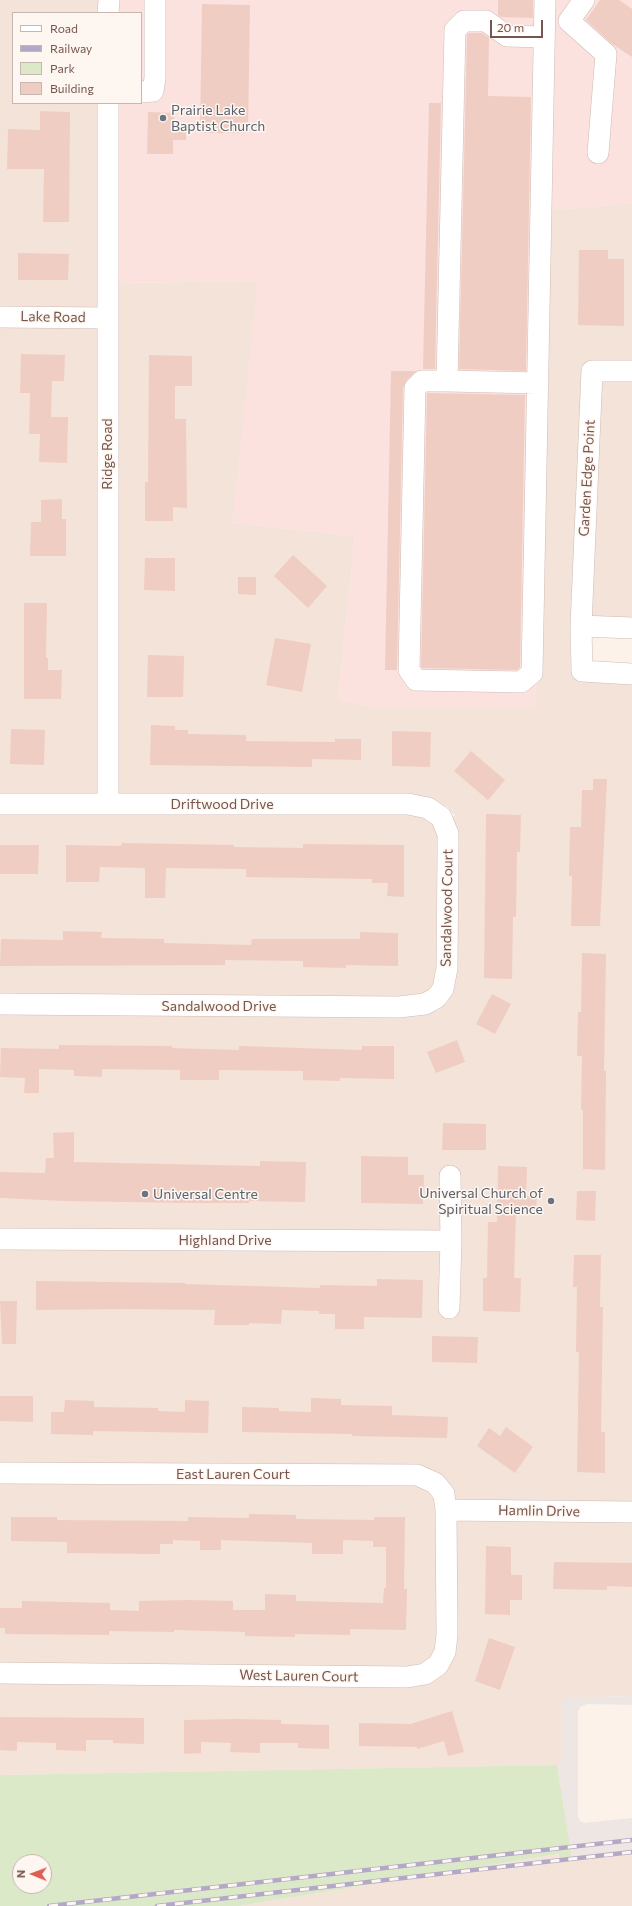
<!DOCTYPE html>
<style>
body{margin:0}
#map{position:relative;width:632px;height:1906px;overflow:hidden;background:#fcf2ea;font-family:Commissioner,sans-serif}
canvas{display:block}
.legend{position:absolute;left:12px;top:12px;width:130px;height:92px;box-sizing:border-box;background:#fef7f1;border:1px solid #c8b6b0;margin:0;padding:5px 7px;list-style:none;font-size:12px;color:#76554e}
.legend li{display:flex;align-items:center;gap:8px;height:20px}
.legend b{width:20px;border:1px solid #c8b6b0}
.north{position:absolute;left:12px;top:1854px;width:40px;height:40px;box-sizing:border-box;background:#fef7f1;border:1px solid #c8b6b0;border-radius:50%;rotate:271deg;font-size:11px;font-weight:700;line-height:16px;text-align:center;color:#76554e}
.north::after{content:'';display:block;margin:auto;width:14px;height:18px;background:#de5d57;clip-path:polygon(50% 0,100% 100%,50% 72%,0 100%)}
.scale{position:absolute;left:490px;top:20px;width:53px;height:18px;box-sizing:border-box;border:2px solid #76554e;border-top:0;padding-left:5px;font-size:12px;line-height:14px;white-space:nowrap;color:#76554e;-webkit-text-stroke:3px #fef7f1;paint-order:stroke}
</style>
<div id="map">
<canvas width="632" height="1906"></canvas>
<ul class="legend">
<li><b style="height:5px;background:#fff"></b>Road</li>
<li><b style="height:5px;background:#b3a8c6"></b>Railway</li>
<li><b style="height:11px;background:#dce9c9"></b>Park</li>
<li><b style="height:11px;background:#f0cdc3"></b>Building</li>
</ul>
<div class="north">N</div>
<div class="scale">20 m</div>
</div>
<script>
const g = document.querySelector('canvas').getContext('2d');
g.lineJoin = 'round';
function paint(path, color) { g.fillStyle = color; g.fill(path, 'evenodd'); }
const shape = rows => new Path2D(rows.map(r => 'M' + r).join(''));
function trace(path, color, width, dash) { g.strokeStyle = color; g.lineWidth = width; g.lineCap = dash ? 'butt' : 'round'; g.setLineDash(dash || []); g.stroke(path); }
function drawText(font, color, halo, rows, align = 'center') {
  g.font = font + ' Commissioner,sans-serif'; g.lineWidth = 3; g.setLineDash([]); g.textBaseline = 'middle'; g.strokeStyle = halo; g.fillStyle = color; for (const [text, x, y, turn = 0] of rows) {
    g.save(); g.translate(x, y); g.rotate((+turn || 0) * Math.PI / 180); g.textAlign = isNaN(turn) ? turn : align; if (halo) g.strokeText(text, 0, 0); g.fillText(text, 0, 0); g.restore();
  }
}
paint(shape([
 [0,0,98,0,98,13,13,13,13,103,98,103,97,308,0,307],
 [632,203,632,362,582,370,570,635,571,671,580,680,632,683,632,1503,455,1501,443,1478,0,1464,0,1248,461,1250,461,1232,0,1230,0,1013,435,1009,438,1011,443,1005,449,1001,448,999,452,819,455,815,450,811,447,806,443,807,118,795,117,283,258,281,233,523,355,536,338,700,535,708,542,211],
 [0,326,97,326,97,795,0,795],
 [602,380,632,381,632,619,591,618],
 [0,813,407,813,424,817,432,822,437,835,436,967,433,985,428,992,421,996,399,998,0,995],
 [0,1482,414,1484,428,1490,434,1498,436,1510,437,1634,435,1650,430,1660,421,1665,406,1668,0,1664],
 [456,1519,632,1521,632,1696,562,1698,561,1765,0,1775,0,1682,407,1686,455,1654,458,1634],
 [632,1850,632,1906,239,1906,560,1854,560,1859]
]), '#f3e3d9');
paint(shape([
 [119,0,632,0,632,203,542,211,535,708,371,708,338,700,355,536,232,523,258,281,117,283,118,103,141,103,141,13,119,13]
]), '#fbe2df');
paint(shape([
 [632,1696,632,1705,587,1704,580,1707,578,1712,578,1816,580,1821,585,1823,632,1818,632,1850,572,1857,557,1765,561,1765,562,1698]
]), '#ede6e3');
paint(shape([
 [557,1765,572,1857,560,1859,559,1854,239,1906,0,1906,0,1775],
 [20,1862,44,1862,44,1886,20,1886]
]), '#dce9c9');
paint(shape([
 [498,0,533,0,533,18,501,17,498,15],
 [600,0,619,0,632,9,632,57,611,43,586,20],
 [202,4,250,5,248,133,200,133],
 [469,33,482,33,489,38,488,96,531,97,526,371,459,369,467,35],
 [429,103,441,103,435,369,423,369],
 [40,111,70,112,69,222,43,222,44,169,7,169,8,129,40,130],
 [148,112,174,113,174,126,186,126,186,140,173,140,173,154,147,154],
 [579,250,608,250,608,259,624,259,624,326,578,325],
 [18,253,69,254,68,280,18,280],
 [21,354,65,355,64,381,52,381,51,417,68,417,67,463,39,462,40,434,29,434,30,393,20,393],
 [149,355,192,356,192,386,175,386,175,419,186,419,187,508,173,507,173,521,145,521,145,482,148,482],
 [391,371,416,371,407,380,403,388,397,670,385,670],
 [427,393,525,395,520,667,517,670,422,668,421,666],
 [62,499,62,519,66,519,66,556,30,556,31,522,41,522,41,500],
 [293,555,327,586,308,608,274,576],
 [145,558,175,558,175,591,144,590],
 [238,577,256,577,256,595,238,594],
 [24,603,47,603,46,658,48,658,48,670,62,670,61,699,24,699],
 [275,638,311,644,302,692,266,685],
 [148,655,184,656,183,697,147,697],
 [151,725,175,726,175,730,188,730,188,734,246,735,246,741,335,742,335,739,361,739,361,760,312,759,312,767,150,765],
 [11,729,45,730,44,765,10,764],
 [392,731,431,732,430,767,392,766],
 [471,751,505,780,488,800,454,771],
 [593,779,607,779,600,926,571,926,572,876,569,876,570,827,581,827,582,790,593,790],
 [486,814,521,815,520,852,517,852,516,917,513,917,512,979,484,978],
 [122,843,234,845,234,847,303,848,303,844,404,845,404,897,387,896,388,883,372,883,372,879,246,877,246,869,166,868,165,898,145,898,145,868,100,867,99,882,66,882,66,845,121,846],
 [0,845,39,845,38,874,0,874],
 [63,931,102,932,101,938,164,939,164,943,251,945,252,939,360,939,360,932,398,933,398,966,346,965,346,968,303,967,303,961,225,960,225,965,0,966,1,939,63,940],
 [582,953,606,954,604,1071,606,1071,605,1170,583,1169,583,1110,581,1110,582,1056,577,1056,578,1012,581,1012],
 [492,994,511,1004,495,1034,476,1024],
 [457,1040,465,1062,436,1073,427,1052],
 [59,1045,172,1046,172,1048,239,1050,239,1046,362,1050,362,1046,394,1046,394,1079,340,1078,340,1081,303,1080,303,1071,219,1070,219,1080,180,1080,180,1070,102,1069,102,1077,74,1076,74,1070,39,1069,39,1093,24,1093,25,1078,0,1077,1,1048,59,1049],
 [443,1123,486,1124,486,1150,442,1150],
 [74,1132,74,1162,260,1166,260,1161,306,1162,305,1202,249,1201,249,1203,189,1203,65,1201,0,1198,0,1172,45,1173,46,1158,54,1158,53,1133],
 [361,1156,408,1157,408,1175,424,1175,423,1204,361,1203],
 [498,1166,527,1167,526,1196,537,1196,536,1210,516,1210,514,1278,521,1278,520,1312,483,1311,483,1278,487,1278,488,1222,497,1222],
 [577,1191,596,1191,595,1221,576,1220],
 [574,1255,601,1255,600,1307,603,1307,601,1432,605,1432,605,1473,577,1472,579,1352,576,1352,577,1287,573,1287],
 [377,1279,423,1280,422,1318,364,1317,364,1329,335,1329,335,1314,319,1314,319,1311,282,1310,281,1324,249,1323,249,1325,214,1325,215,1310,124,1309,36,1310,36,1281,185,1283,185,1284,320,1288,320,1285,377,1286],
 [0,1301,17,1301,16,1344,2,1344],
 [432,1336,478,1337,477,1363,432,1362],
 [0,1396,33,1396,33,1422,0,1421],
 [311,1398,341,1399,341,1405,392,1406,392,1415,448,1417,447,1438,352,1436,352,1434,242,1432,242,1407,279,1408,279,1411,311,1412],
 [65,1400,94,1401,94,1407,158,1408,158,1411,185,1412,185,1400,209,1401,208,1433,93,1431,93,1435,51,1434,51,1412,64,1412],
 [506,1427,533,1447,515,1473,477,1446,489,1428,500,1436],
 [249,1514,296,1515,296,1519,374,1520,374,1517,405,1517,404,1589,407,1589,406,1630,350,1629,350,1635,295,1634,295,1637,245,1636,245,1632,174,1630,174,1632,109,1631,109,1635,5,1634,5,1628,0,1628,0,1608,22,1608,22,1601,110,1603,110,1610,139,1611,139,1601,188,1600,233,1601,233,1610,265,1610,265,1594,296,1595,296,1601,383,1603,384,1588,386,1588,386,1547,373,1547,373,1541,343,1540,343,1554,312,1554,312,1543,221,1540,221,1550,200,1550,200,1541,173,1540,173,1544,160,1544,160,1554,67,1553,67,1542,11,1541,11,1517,57,1517,57,1520,188,1521,188,1517,249,1518],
 [486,1546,511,1547,511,1575,522,1575,522,1600,510,1600,510,1615,485,1614],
 [554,1562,632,1563,632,1587,607,1586,607,1590,553,1589],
 [489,1638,515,1647,500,1690,475,1681],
 [452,1711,464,1752,448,1756,444,1741,417,1749,417,1747,359,1746,359,1723,411,1724],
 [0,1717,144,1718,144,1744,113,1743,113,1740,86,1740,86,1751,56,1750,56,1743,17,1742,17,1751,0,1750],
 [237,1719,281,1720,281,1724,329,1725,329,1749,298,1748,298,1743,260,1743,260,1753,230,1752,231,1743,201,1742,201,1753,184,1754,184,1720]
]), '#f0cdc3');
const minor = shape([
 [584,0,569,21,606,54,598,153],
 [108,13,109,0],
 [544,37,507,36,486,21,464,21,455,30,447,381,422,381,415,388,409,670,416,680,521,682,532,673,545,0],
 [141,92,153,91,155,78,155,0],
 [0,317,107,318],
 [632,371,592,371,581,626,582,671,632,674],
 [447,381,538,383],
 [581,626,632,628],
 [0,804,408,804,428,808,441,817,448,834,448,850,447,968,443,989,436,998,425,1004,399,1007,0,1004],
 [108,804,108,103],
 [0,1239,451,1241],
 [449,1308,451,1241,450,1176],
 [0,1473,417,1475,435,1483,444,1494,446,1510,447,1635,445,1652,438,1665,425,1674,407,1677,0,1673],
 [446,1510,632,1512]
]);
trace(minor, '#d0bbb3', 22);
trace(minor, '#fff', 21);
const rail = shape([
 [49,1906,632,1840],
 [157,1906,632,1852]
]);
trace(rail, '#b3a8c6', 4.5);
trace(rail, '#fef7f1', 3, [9]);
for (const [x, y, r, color] of [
 [163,118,4,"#6b7280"],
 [145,1194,4,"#6b7280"],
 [551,1201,4,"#6b7280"]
]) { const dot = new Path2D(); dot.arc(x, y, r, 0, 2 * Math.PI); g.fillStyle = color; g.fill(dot); trace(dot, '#fef7f1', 1.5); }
drawText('14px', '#5b616d', '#fef7f1', [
 ["Prairie Lake",171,110],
 ["Baptist Church",171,126],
 ["Universal Church of",543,1193,"right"],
 ["Spiritual Science",543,1209,"right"],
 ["Universal Centre",153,1194]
], 'left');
drawText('14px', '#76554e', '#fef7f1', [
 ["Lake Road",53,317,1],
 ["Ridge Road",107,454,-90],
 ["Garden Edge Point",587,478,-87],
 ["Driftwood Drive",222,804],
 ["Sandalwood Court",447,908,-89],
 ["Sandalwood Drive",219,1006],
 ["Highland Drive",225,1240],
 ["East Lauren Court",233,1474],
 ["Hamlin Drive",539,1511,1],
 ["West Lauren Court",299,1676,1]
]);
</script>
